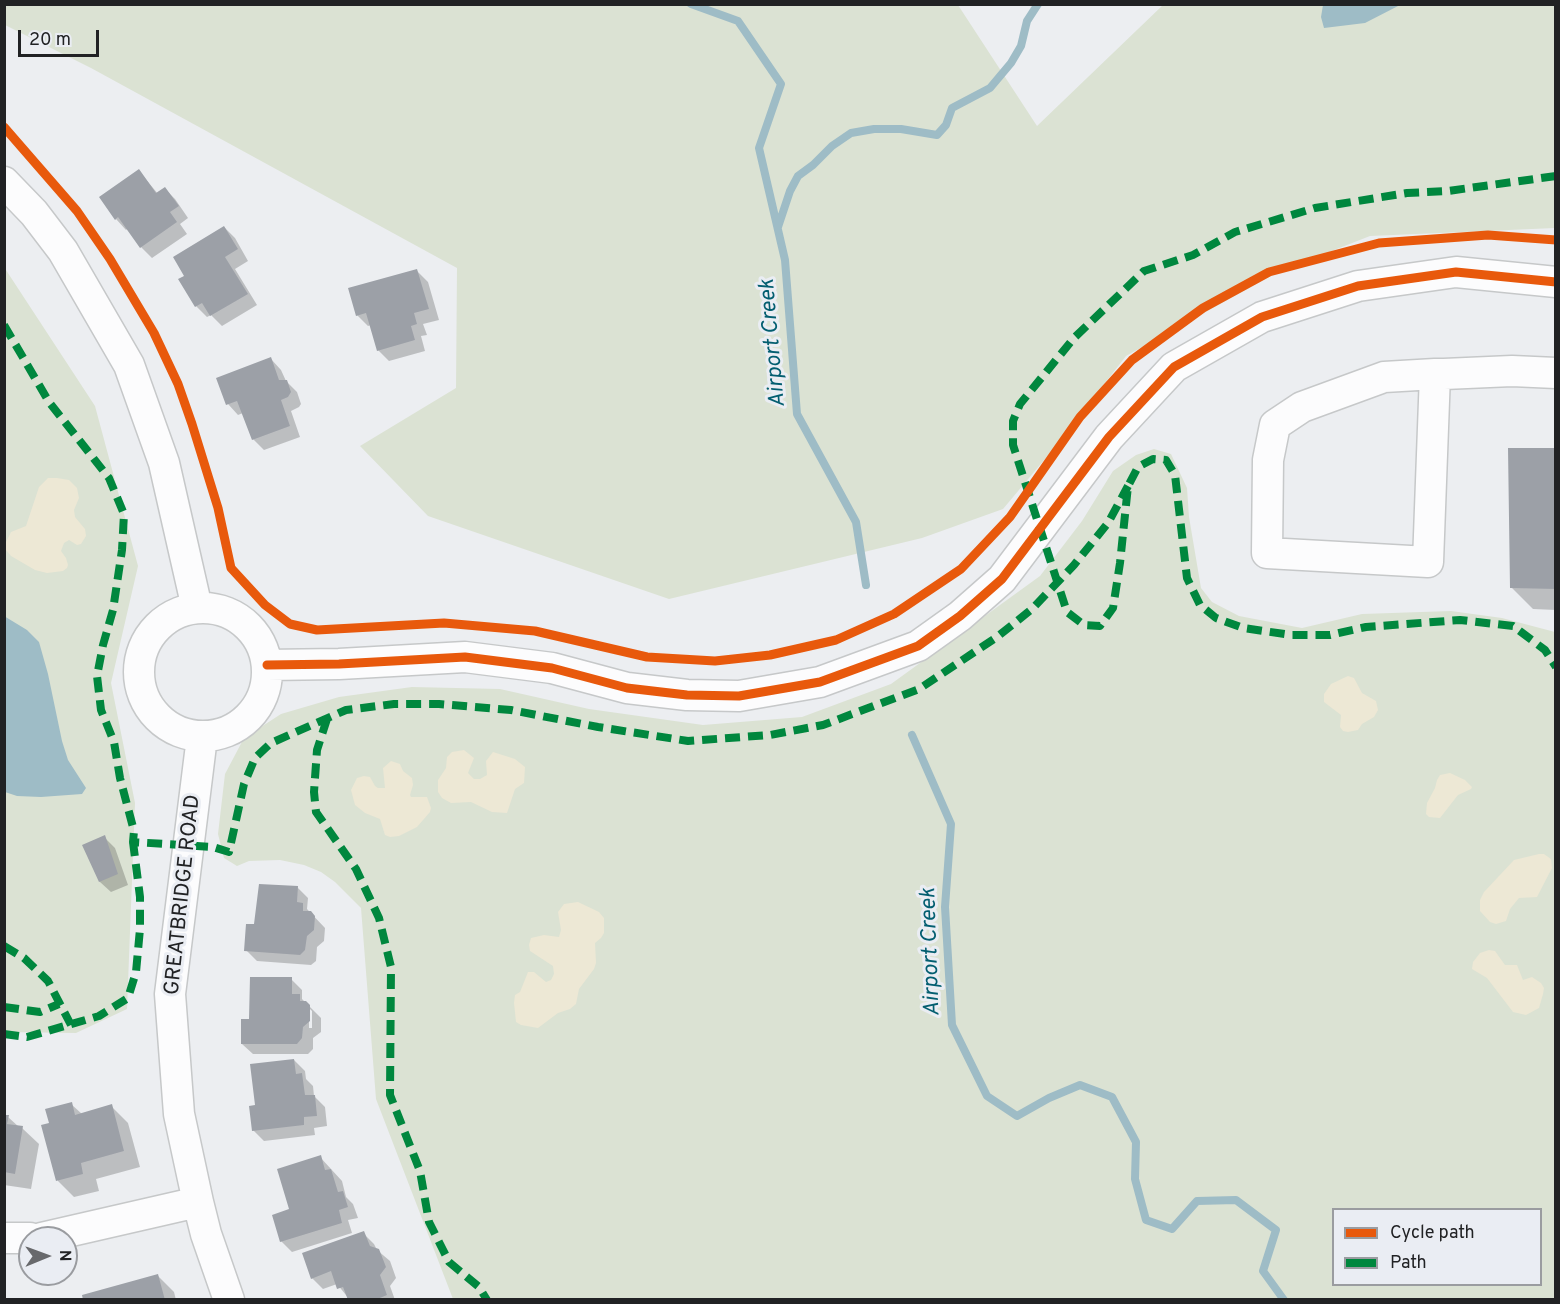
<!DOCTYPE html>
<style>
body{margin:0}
#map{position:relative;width:1560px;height:1304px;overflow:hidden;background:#eceef1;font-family:Overpass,sans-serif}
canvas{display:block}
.frame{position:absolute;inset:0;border:6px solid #212224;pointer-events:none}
.legend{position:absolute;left:1332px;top:1208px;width:210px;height:78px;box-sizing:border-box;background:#eaedf3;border:2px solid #9a9ca0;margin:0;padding:8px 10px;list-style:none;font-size:18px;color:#212224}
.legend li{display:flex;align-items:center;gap:12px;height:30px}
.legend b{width:30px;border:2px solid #9a9ca0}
.north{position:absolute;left:18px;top:1226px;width:60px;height:60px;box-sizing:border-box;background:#eaedf3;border:2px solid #9a9ca0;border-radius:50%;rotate:89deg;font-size:16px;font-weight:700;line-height:24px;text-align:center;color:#212224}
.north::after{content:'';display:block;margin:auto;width:21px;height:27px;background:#68696c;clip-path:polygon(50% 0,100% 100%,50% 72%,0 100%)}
.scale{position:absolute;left:18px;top:30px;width:81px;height:27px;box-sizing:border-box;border:3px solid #212224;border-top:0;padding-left:8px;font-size:18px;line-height:21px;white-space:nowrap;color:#212224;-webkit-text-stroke:4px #eaedf3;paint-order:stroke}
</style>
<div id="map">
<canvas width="1560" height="1304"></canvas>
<div class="frame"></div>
<ul class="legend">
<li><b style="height:8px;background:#e8590c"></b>Cycle path</li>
<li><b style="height:8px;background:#00873e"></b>Path</li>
</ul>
<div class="north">N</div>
<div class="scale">20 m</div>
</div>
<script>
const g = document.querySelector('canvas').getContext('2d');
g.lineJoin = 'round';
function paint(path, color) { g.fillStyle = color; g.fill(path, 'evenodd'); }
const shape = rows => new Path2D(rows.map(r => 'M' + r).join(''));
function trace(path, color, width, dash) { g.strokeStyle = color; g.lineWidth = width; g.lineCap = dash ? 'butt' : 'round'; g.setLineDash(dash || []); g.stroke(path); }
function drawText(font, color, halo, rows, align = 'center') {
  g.font = font + ' Overpass,sans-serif'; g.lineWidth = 6; g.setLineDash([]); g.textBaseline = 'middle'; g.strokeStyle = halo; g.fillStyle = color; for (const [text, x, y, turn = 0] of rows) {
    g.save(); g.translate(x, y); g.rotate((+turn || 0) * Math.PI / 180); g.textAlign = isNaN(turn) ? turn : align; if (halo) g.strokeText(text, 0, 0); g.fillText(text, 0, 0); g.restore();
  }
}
paint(shape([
 [4,5,958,5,1037,126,1163,5,1555,5,1555,228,1370,236,1278,272,1126,356,1060,441,1003,509,922,538,669,599,428,516,360,446,456,388,457,268,91,68,5,25],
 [4,267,95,406,138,566,111,683,135,803,127,1009,76,1033,5,1032],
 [1154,449,1171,454,1187,488,1189,517,1201,588,1212,602,1239,616,1302,628,1362,614,1451,611,1502,618,1555,632,1555,1299,453,1299,376,1099,361,908,335,882,321,872,304,865,280,860,249,861,237,866,224,858,218,834,225,774,244,738,281,714,339,697,412,687,500,689,589,709,703,725,802,717,891,684,1040,576,1082,521,1113,471,1136,455],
 [1334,1210,1540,1210,1540,1284,1334,1284]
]), '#dbe2d3');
paint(shape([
 [57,478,69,480,77,488,79,498,74,510,75,517,85,529,86,536,81,544,77,545,69,540,64,543,61,551,66,558,68,565,67,568,63,571,47,573,35,570,11,556,5,549,5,544,11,532,26,526,39,487,48,478],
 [1348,676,1354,678,1362,693,1376,701,1378,710,1374,717,1362,724,1358,730,1348,732,1343,731,1340,727,1341,715,1324,702,1324,694,1331,684],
 [464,750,474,758,468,773,474,779,480,779,487,775,486,761,493,752,515,759,525,767,524,783,515,789,507,813,492,812,471,802,451,803,442,798,438,792,438,780,446,768,447,757,452,752],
 [391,761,400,764,403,771,412,778,413,785,410,795,411,797,427,797,431,808,430,812,417,827,399,836,390,837,385,835,380,819,365,813,355,805,351,790,357,778,364,776,370,777,375,786,378,788,385,788,383,768],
 [1450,773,1465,780,1472,787,1471,789,1458,795,1440,818,1429,817,1426,814,1427,803,1435,788,1437,780,1440,775],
 [1539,854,1544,854,1551,859,1552,868,1537,897,1519,898,1510,909,1506,921,1496,924,1490,922,1480,911,1480,900,1484,892,1514,860],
 [578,902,599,912,604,918,604,933,601,938,595,943,596,963,594,969,579,989,576,1004,570,1009,558,1013,538,1028,521,1025,516,1022,514,1003,515,995,520,992,528,972,534,972,546,982,551,980,554,974,553,966,530,951,529,945,531,938,544,935,559,937,561,930,558,912,564,904],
 [1489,950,1495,951,1505,965,1517,965,1523,980,1532,977,1541,983,1544,988,1543,994,1539,1008,1526,1015,1513,1012,1487,978,1472,969,1473,962,1480,953]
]), '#ede8d5');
paint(shape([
 [1323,5,1323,4,1400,5,1365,23,1324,28,1321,17],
 [4,616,27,630,39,642,48,674,62,741,68,760,86,788,82,794,41,797,17,796,5,792]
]), '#9ebcc6');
paint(shape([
 [139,171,158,194,165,189,175,199,188,218,180,224,187,234,152,258,141,247,128,228,126,230,116,219],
 [224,227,235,238,248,261,235,269,257,305,222,326,211,315,207,317,196,306],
 [417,271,428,282,439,320,423,324,427,335,421,336,425,351,389,361,378,350,371,325,368,326,357,315],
 [271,359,281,370,286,381,297,392,301,404,299,407,291,411,300,437,264,450,253,439,243,413,238,415,228,404],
 [1556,450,1556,610,1533,609,1511,587],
 [104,837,115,848,128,885,111,892,100,882,84,845],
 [297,887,308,898,307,909,325,928,324,941,317,947,316,961,311,965,257,961,246,950,255,926],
 [291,979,302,990,302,999,321,1018,321,1032,313,1038,313,1049,308,1054,253,1054,242,1044,251,1021],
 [309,1008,312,1011,312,1028,309,1028],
 [294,1060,305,1071,306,1079,313,1086,314,1096,325,1107,327,1126,314,1128,315,1135,264,1141,253,1130,256,1106],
 [71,1104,82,1114,111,1106,128,1123,140,1167,96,1179,99,1191,74,1197,58,1181,50,1124],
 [4,1116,8,1117,19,1127,22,1128,39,1144,31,1189,4,1185],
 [320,1157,342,1181,346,1197,353,1204,358,1218,348,1220,352,1233,292,1252,281,1241,291,1210],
 [363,1233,374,1244,377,1250,390,1261,396,1278,390,1286,395,1300,350,1300,337,1284,323,1289,312,1278],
 [158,1276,174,1292,176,1300,85,1300]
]), '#0003');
trace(shape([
 [691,4,738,21,781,84,759,148,785,260,797,414,856,522,866,585],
 [778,227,790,191,798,176,813,165,832,146,851,133,874,129,901,129,937,135,946,125,952,108,990,88,1011,63,1021,46,1027,21,1038,4],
 [912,735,951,824,945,907,952,1025,987,1096,1017,1116,1049,1098,1080,1085,1112,1097,1136,1142,1135,1179,1146,1220,1172,1229,1197,1201,1236,1200,1276,1230,1263,1271,1284,1300]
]), '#9ebcc6', 8);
paint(shape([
 [139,169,156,193,165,187,179,206,170,212,177,222,140,248,118,217,115,220,99,197],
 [224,226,238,249,225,257,248,294,210,316,202,303,195,307,178,279,184,276,173,257],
 [417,269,429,309,414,313,417,324,411,326,415,340,377,351,366,313,356,316,348,288],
 [271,357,279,380,287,380,291,392,288,397,281,400,290,426,252,440,237,401,226,405,216,378],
 [1508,448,1556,448,1556,589,1510,588],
 [105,835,118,874,99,882,82,845],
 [259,884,298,886,297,902,303,903,303,911,311,911,315,916,314,930,307,936,305,950,300,955,244,951,246,924,254,924],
 [250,977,292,977,292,994,300,994,300,1001,306,1001,310,1005,310,1021,303,1027,302,1038,297,1044,241,1044,241,1019,249,1019],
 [294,1059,296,1074,302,1073,305,1095,315,1095,317,1116,304,1117,304,1125,252,1131,249,1106,255,1105,250,1064],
 [72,1102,75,1115,112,1104,124,1151,81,1163,83,1174,56,1181,41,1125,49,1123,45,1109],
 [4,1115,9,1115,7,1124,23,1126,15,1174,4,1172],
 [321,1155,325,1170,331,1169,338,1192,343,1191,348,1207,339,1210,342,1223,280,1242,272,1215,289,1209,277,1169],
 [364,1231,370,1246,379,1249,386,1267,380,1275,387,1295,375,1300,348,1300,343,1287,337,1289,331,1271,311,1279,302,1253],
 [158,1274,165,1300,83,1300,82,1295]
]), '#9ca0a7');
const minor = shape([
 [4,182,34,213,63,251,129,365,164,463,197,608],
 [1435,374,1428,562,1267,553,1268,460,1275,425,1302,407,1384,377,1435,374,1444,374,1512,371,1556,373],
 '139 672a64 64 0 1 1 128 0a64 64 0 1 1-128 0Z',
 [267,665,339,664,465,657,552,668,627,688,687,695,739,696,820,682,918,646,960,616,1002,579,1109,437,1174,367,1262,317,1358,286,1456,272,1556,282],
 [202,737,170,994,179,1114,198,1202,206,1234,229,1300],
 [4,1238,30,1238],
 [41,1238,198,1202]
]);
trace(minor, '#c6c8c9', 33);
trace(minor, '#fcfcfd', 30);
trace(shape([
 [1556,176,1448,191,1407,193,1315,208,1235,232,1193,255,1144,271,1074,338,1020,404,1013,421,1013,445,1067,612,1084,625,1100,626,1113,608,1120,563,1128,486,1138,467,1153,459,1166,460,1175,475,1187,578,1200,605,1216,618,1243,628,1291,635,1330,635,1366,627,1460,620,1513,626,1545,650,1556,667],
 [4,325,49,402,109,478,124,514,122,550,113,610,103,645,97,676,101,710,114,742,120,778,134,831,133,842,213,847,229,852,244,784,255,758,271,743,346,710,394,704,439,704,511,710,598,727,688,741,770,735,823,725,919,689,997,637,1032,609,1074,565,1108,523,1128,486],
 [327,719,317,750,314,792,316,812,356,869,379,918,391,967,390,1095,420,1171,429,1222,449,1262,479,1287,487,1300],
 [4,946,24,958,48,981,71,1025],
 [4,1007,40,1012,59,1004],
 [4,1034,27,1037,99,1016,128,998,136,972,140,929,140,897,133,842]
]), '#00873e', 8, [15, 8]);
trace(shape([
 [4,127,77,211,110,259,154,333,178,384,192,424,218,508,231,568,265,605,290,624,317,630,444,623,535,631,647,657,715,661,770,655,836,640,894,614,961,569,1010,517,1080,417,1132,360,1203,308,1269,272,1379,243,1488,235,1556,240],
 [267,665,339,664,465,657,552,668,627,688,687,695,739,696,820,682,918,646,960,616,1002,579,1109,437,1174,367,1262,317,1358,286,1456,272,1556,282]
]), '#e8590c', 9);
drawText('21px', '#212224', '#eaedf3', [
 ["GREATBRIDGE ROAD",184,895,-84]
]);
drawText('italic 22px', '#035e70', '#eaedf3', [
 ["Airport Creek",774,343,-95],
 ["Airport Creek",932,952,-92]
]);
</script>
